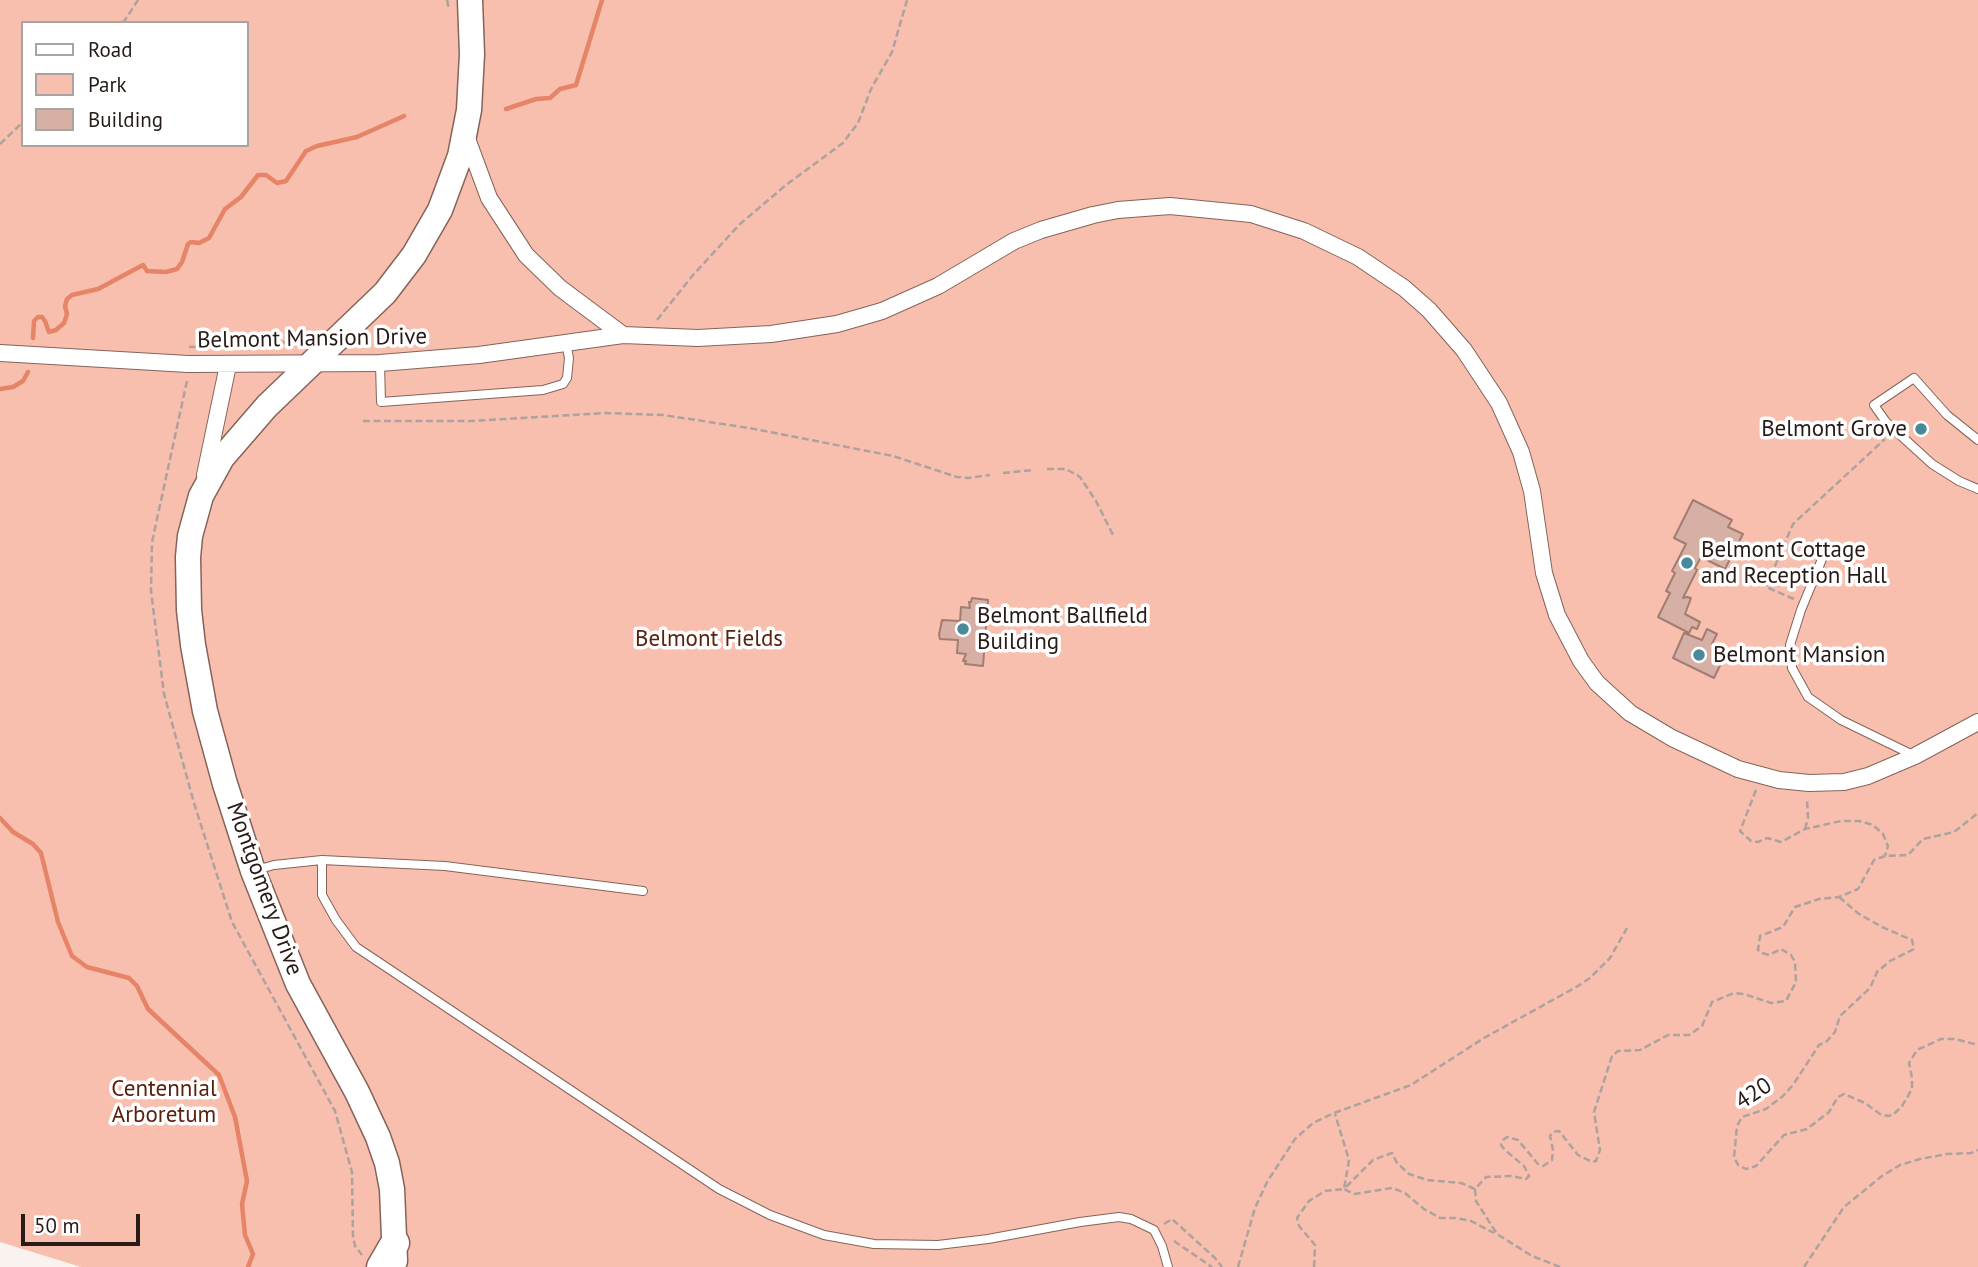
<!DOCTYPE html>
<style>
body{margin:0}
#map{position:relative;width:1978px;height:1267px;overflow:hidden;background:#faf2ef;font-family:"PT Sans",sans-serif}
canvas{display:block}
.legend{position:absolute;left:21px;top:21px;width:228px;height:126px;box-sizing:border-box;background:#fff;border:2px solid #a9a3a2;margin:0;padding:9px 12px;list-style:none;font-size:21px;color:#281a16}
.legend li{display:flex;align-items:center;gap:14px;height:35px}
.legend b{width:35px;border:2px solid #a9a3a2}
.scale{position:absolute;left:21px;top:1214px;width:119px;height:32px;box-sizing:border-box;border:4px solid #281a16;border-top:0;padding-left:9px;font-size:21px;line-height:24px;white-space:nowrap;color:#281a16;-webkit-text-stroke:5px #fff;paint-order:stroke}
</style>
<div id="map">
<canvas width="1978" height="1267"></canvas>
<ul class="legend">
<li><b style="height:9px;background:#fff"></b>Road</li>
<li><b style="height:19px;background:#f9bfae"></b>Park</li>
<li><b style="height:19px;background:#d6b0a4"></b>Building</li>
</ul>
<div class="scale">50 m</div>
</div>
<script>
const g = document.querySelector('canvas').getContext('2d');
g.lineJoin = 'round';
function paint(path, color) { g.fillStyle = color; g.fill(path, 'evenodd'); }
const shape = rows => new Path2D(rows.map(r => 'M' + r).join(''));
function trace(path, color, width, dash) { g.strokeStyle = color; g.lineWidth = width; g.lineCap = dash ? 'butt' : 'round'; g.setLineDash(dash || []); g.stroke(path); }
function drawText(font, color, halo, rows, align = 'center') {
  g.font = font + ' "PT Sans",sans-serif'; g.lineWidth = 7; g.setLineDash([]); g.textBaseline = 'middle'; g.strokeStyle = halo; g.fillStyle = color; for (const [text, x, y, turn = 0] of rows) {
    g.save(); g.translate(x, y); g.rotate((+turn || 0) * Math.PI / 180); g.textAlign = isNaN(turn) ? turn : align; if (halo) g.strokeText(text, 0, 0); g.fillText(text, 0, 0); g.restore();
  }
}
paint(shape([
 [0,0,1978,0,1978,1267,81,1267,0,1242],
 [23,23,247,23,247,145,23,145]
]), '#f9bfae');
trace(shape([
 [506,109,536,99,550,98,560,89,576,85,602,0],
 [33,338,34,321,38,317,42,317,45,321,49,332,56,330,64,323,67,314,65,306,67,299,72,295,98,289,143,265,147,271,166,272,177,269,182,262,188,244,191,242,199,243,209,238,225,209,241,197,258,175,266,175,277,183,286,181,306,151,317,146,357,137,404,116],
 [0,389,13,387,23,381,28,372],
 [0,818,13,832,33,844,41,853,58,922,72,956,87,967,129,978,137,986,148,1009,219,1075,235,1117,247,1181,242,1204,245,1235,253,1254,248,1267]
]), '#e58467', 4.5);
const building = shape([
 [1693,500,1732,520,1728,527,1743,534,1725,569,1701,557,1695,568,1697,570,1683,598,1687,597,1691,598,1685,614,1700,622,1697,629,1692,627,1689,633,1658,617,1670,593,1666,591,1675,573,1672,571,1686,544,1674,538,1693,500],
 [972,598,988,600,983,666,965,664,966,661,963,661,966,654,957,653,958,640,940,639,939,635,942,620,960,621,961,607,970,608,969,602,971,602,972,598],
 [1707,629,1717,634,1712,644,1726,653,1714,678,1673,658,1684,633,1702,640,1707,629]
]);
paint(building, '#d6b0a4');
trace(building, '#a17d72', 2);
const lane = shape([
 [380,363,381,402,543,390,563,384,567,378,569,358,566,343],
 [1978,440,1947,415,1914,378,1874,405,1886,422,1932,464,1959,481,1978,489],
 [1822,559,1801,610,1790,645,1792,668,1808,697,1841,720,1915,756],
 [322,860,322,895,336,920,356,947,719,1189,770,1215,824,1235,874,1244,938,1245,988,1239,1080,1222,1119,1217,1131,1219,1154,1230,1162,1246,1168,1267],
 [256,870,274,865,322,860,445,866,643,891]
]);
const street = shape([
 [466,136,489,198,526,255,560,288,623,335],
 [0,353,188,364,380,363,479,355,623,335,698,338,771,334,837,324,882,311,938,286,1014,241,1041,230,1093,215,1118,210,1170,206,1251,214,1304,231,1358,257,1404,288,1429,310,1464,350,1499,403,1521,452,1532,491,1544,573,1557,615,1581,661,1597,683,1630,713,1672,738,1738,769,1779,780,1809,783,1844,782,1868,776,1915,756,1978,722],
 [205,475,228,365]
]);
const primary = shape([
 [395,1261,392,1189,387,1163,378,1137,357,1092,298,984,253,871,225,784,205,711,193,645,189,610,188,557,190,536,201,496,222,458,267,406,385,293,414,255,440,210,460,156,469,110,472,54,470,0]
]);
const highway = shape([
 [381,1267,395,1243]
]);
trace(lane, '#856359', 10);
trace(street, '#856359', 18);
trace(primary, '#856359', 27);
trace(highway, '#856359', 31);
trace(shape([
 [447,0,449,10],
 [123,23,138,0],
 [0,144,23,122],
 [657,320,693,275,740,224,786,185,843,143,858,123,871,89,892,52,907,0],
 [251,346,295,341,310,336],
 [189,347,209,346],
 [187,381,152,542,151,591,164,694,194,803,232,922,335,1111,352,1172,353,1237,355,1246,362,1255],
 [363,421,471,421,605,413,663,415,749,428,893,456,957,477,968,478,990,475],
 [1047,469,1066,469,1080,477,1096,501,1113,535],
 [1003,473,1033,470],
 [1794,599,1766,587,1793,524,1885,439],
 [1756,790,1740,831,1751,841,1758,842,1767,838,1781,842,1805,829,1841,821,1859,821,1873,825,1883,834,1888,846,1885,856],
 [1805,829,1808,818,1807,798],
 [1839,897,1859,914,1882,927,1912,940,1914,949,1890,961,1877,972,1870,988,1840,1016,1835,1032,1826,1042,1819,1045,1793,1085,1783,1096,1766,1109,1742,1117,1737,1126,1734,1157,1738,1165,1746,1169,1756,1166,1784,1135,1807,1129,1829,1112,1838,1097,1844,1094,1865,1103,1880,1114,1888,1116,1893,1115,1902,1106,1912,1089,1912,1078,1909,1063,1917,1050,1941,1039,1955,1039,1978,1045],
 [1475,1189,1461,1183,1427,1180,1409,1174,1397,1163,1392,1153,1373,1160,1344,1189,1354,1194,1392,1188,1405,1193,1424,1209,1440,1218,1456,1218,1471,1221,1494,1233],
 [1164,1224,1172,1219,1215,1258,1222,1267],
 [1174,1241,1212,1267],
 [1238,1267,1255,1208,1267,1182,1295,1139,1313,1123,1334,1113,1411,1085,1484,1038,1578,986,1590,978,1610,958,1627,928],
 [1314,1267,1315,1245,1299,1226,1297,1218,1309,1201,1325,1191,1344,1189,1349,1160,1335,1114],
 [1560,1267,1532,1256,1497,1234,1476,1201,1475,1189,1486,1177,1512,1176,1526,1179,1529,1176,1524,1166,1505,1150,1501,1145,1503,1140,1507,1137,1518,1140,1538,1164,1543,1166,1552,1160,1553,1150,1550,1136,1553,1132,1559,1131,1578,1155,1592,1162,1596,1161,1600,1150,1594,1112,1612,1056,1618,1051,1640,1050,1668,1035,1689,1035,1702,1026,1712,1002,1734,993,1744,994,1771,1003,1786,1001,1796,982,1795,962,1791,955,1781,949,1769,955,1762,953,1758,950,1760,936,1783,927,1795,907,1819,899,1839,897,1858,889,1874,860,1885,856,1908,855,1923,839,1954,832,1978,813],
 [1804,1267,1844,1207,1882,1176,1900,1165,1920,1159,1947,1154,1971,1153,1978,1150]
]), '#aca29e', 2.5, [7, 3.5]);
trace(lane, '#fff', 8);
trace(street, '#fff', 16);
trace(primary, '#fff', 24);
trace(highway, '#fff', 28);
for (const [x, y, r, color] of [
 [1921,429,7,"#488a9b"],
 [1687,563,7,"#488a9b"],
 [963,629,7,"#488a9b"],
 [1699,655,7,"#488a9b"]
]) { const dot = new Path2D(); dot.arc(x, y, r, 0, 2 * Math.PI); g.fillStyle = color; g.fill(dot); trace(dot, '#fff', 2.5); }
drawText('23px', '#281a16', '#fff', [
 ["Belmont Mansion Drive",312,339,-1],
 ["Montgomery Drive",264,889,70],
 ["420",1754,1094,-33]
]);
drawText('23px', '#281a16', '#fff', [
 ["Belmont Grove",1907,429,"right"],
 ["Belmont Cottage",1701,550],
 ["and Reception Hall",1701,576],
 ["Belmont Ballfield",977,616],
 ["Building",977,642],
 ["Belmont Mansion",1713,655]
], 'left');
drawText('23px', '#5c200d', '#fff', [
 ["Belmont Fields",709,639],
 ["Centennial",164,1089],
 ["Arboretum",164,1115]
]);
</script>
